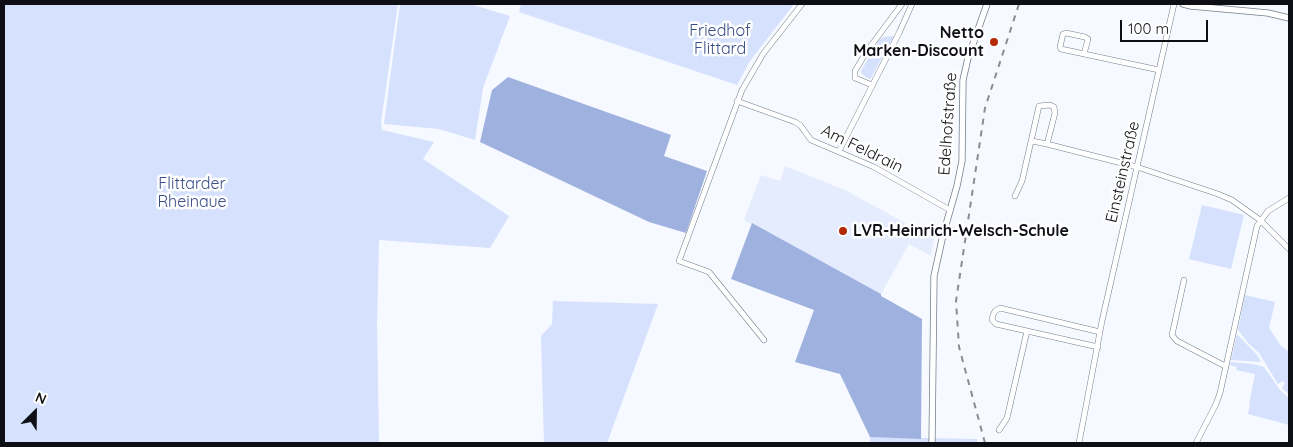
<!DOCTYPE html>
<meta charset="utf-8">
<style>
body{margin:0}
#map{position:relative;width:1293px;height:447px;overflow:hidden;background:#f6f9ff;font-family:Quicksand,sans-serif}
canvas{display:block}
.frame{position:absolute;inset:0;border:5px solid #0d0f14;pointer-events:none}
.north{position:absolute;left:10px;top:387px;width:50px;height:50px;-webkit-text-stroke:4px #fff;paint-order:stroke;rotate:23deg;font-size:14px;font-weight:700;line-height:20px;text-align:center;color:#0d0f14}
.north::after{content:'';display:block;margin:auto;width:18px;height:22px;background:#0d0f14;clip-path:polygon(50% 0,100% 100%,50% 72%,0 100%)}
.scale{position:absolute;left:1120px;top:20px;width:88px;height:22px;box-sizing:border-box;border:2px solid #0d0f14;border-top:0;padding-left:6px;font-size:15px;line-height:18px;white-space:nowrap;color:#0d0f14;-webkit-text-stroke:4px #fff;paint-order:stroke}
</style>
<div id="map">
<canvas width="1293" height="447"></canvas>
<div class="frame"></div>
<div class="north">N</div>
<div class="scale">100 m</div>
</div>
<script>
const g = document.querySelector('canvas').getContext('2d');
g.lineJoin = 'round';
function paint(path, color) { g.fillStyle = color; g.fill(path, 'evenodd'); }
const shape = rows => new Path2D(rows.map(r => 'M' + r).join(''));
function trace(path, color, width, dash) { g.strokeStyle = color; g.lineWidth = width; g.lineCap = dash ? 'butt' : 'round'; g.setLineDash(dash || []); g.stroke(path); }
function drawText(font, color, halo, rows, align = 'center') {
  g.font = font + ' Quicksand,sans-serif'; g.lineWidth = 5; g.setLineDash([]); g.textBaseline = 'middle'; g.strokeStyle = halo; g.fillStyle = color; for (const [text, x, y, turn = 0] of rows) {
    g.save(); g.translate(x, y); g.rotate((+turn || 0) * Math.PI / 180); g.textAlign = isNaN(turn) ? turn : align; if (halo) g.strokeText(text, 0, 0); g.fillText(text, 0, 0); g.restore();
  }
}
paint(shape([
 [785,166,847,191,934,239,931,256,909,244,881,294,744,220,761,175,780,181]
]), '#e5ecfe');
paint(shape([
 [4,4,398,4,381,122,382,130,434,142,423,159,509,216,490,248,379,240,377,325,379,443,4,443],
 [400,4,470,4,510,16,483,88,475,140,439,129,384,124],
 [521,4,794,4,750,61,737,85,519,12],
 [894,36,871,78,869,79,862,74,861,71,879,40,884,37],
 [1202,205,1244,215,1231,269,1189,259],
 [1245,295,1275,302,1269,328,1281,346,1289,352,1289,395,1282,388,1285,383,1283,381,1278,384,1259,353,1249,344,1238,330],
 [553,301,658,304,607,443,544,443,541,336,552,324],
 [1237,334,1258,356,1261,362,1231,360],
 [1231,362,1253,364,1264,367,1280,390,1289,398,1289,425,1248,414,1250,405,1249,405,1255,374,1236,370,1237,367,1230,365],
 [870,437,977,439,978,443,870,443]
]), '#d5e1fd');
paint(shape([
 [508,77,671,135,664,156,707,171,686,233,649,222,480,142,492,90],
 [752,223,881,294,881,296,922,319,921,439,870,437,840,374,795,362,814,310,731,279]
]), '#9fb1de');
const minor = shape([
 [1084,54,1088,39,1085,37,1066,33,1063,34,1060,47,1061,49,1159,70],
 [872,85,855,78,855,71,867,51,902,4],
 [737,101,795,122,800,125,811,140,874,167,950,210],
 [1047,144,1137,167,1218,194,1232,200,1260,220,1289,249],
 [839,151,899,33,912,4],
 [1015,196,1022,181,1039,106,1050,105,1054,107,1055,113,1047,144,1032,141],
 [1184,280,1172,335,1177,341,1225,366],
 [764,340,709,272,679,261,742,90,763,54,802,4],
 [1098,347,996,324,992,320,993,315,995,311,1000,308,1100,332],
 [999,430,1007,418,1027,331],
 [1079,443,1102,321,1174,4],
 [1196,443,1216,404,1220,393,1257,226,1268,211,1289,198]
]);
const tertiary = shape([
 [1183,4,1191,6,1268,13,1289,18],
 [932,443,934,276,943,235,957,186,962,161,963,80,968,58,987,4]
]);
trace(minor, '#767c8a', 6);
trace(tertiary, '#767c8a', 7);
trace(minor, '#fff', 5);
trace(tertiary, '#fff', 5.5);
trace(shape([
 [985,443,959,347,956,301,985,108,1019,4]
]), '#8b8d93', 2, [6, 6]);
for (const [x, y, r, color] of [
 [994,42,5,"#b42907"],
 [843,231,5,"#b42907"]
]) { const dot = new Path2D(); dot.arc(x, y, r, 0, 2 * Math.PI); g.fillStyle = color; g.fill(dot); trace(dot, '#fff', 2); }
drawText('16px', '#394e87', '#fff', [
 ["Friedhof",720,31],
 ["Flittard",720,49],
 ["Flittarder",192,184],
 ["Rheinaue",192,202]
]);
drawText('bold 16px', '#0d0f14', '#fff', [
 ["Netto",984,33],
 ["Marken-Discount",984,51],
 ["LVR-Heinrich-Welsch-Schule",853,231,"left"]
], 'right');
drawText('16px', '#0d0f14', '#fff', [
 ["Edelhofstraße",948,124,-86],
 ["Am Feldrain",862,149,26],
 ["Einsteinstraße",1123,172,-77]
]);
</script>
